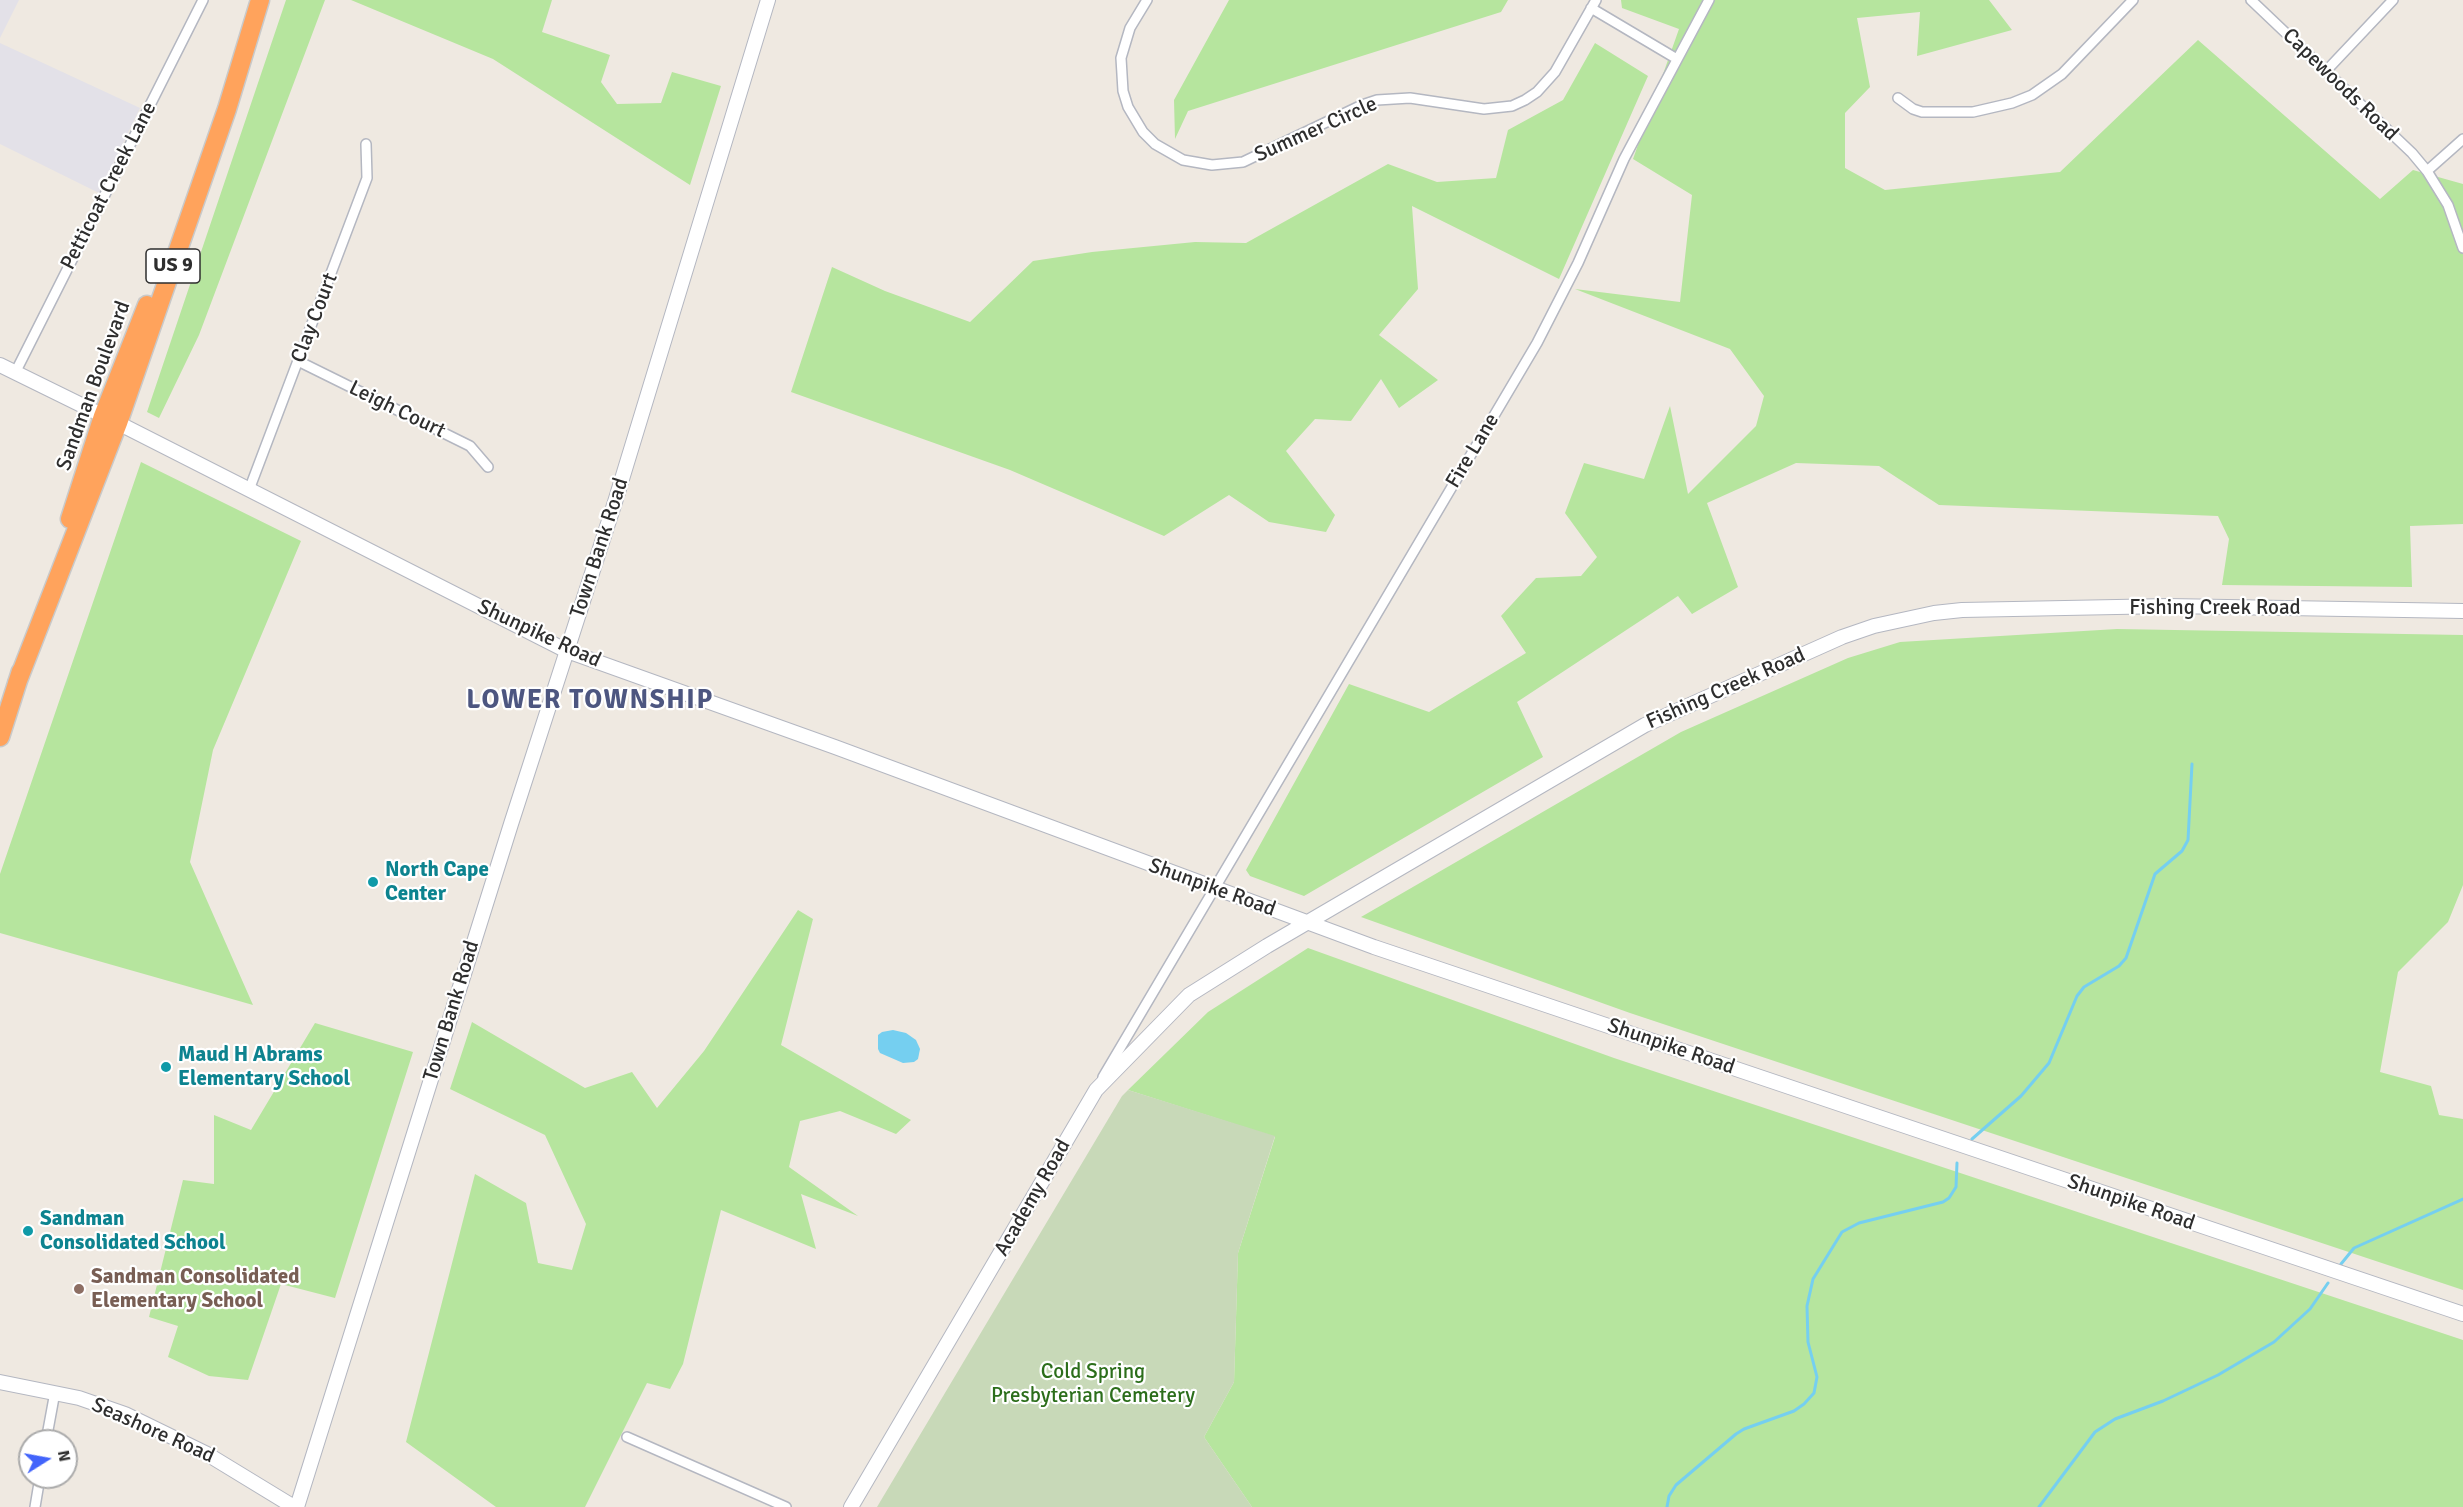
<!DOCTYPE html>
<style>
body{margin:0}
#map{position:relative;width:2463px;height:1507px;overflow:hidden;background:#efe9e1;font-family:Signika,sans-serif}
canvas{display:block}
.north{position:absolute;left:18px;top:1429px;width:60px;height:60px;box-sizing:border-box;background:#fff;border:2px solid #ababab;border-radius:50%;rotate:79deg;font-size:16px;font-weight:700;line-height:24px;text-align:center;color:#2e2e2e}
.north::after{content:'';display:block;margin:auto;width:21px;height:27px;background:#4264fb;clip-path:polygon(50% 0,100% 100%,50% 72%,0 100%)}
</style>
<div id="map">
<canvas width="2463" height="1507"></canvas>
<div class="north">N</div>
</div>
<script>
const g = document.querySelector('canvas').getContext('2d');
g.lineJoin = 'round';
function paint(path, color) { g.fillStyle = color; g.fill(path, 'evenodd'); }
const shape = rows => new Path2D(rows.map(r => 'M' + r).join(''));
function trace(path, color, width, dash) { g.strokeStyle = color; g.lineWidth = width; g.lineCap = dash ? 'butt' : 'round'; g.setLineDash(dash || []); g.stroke(path); }
function drawText(font, color, halo, rows, align = 'center') {
  g.font = font + ' Signika,sans-serif'; g.lineWidth = 4.5; g.setLineDash([]); g.textBaseline = 'middle'; g.strokeStyle = halo; g.fillStyle = color; for (const [text, x, y, turn = 0] of rows) {
    g.save(); g.translate(x, y); g.rotate((+turn || 0) * Math.PI / 180); g.textAlign = isNaN(turn) ? turn : align; if (halo) g.strokeText(text, 0, 0); g.fillText(text, 0, 0); g.restore();
  }
}
paint(shape([
 [0,0,19,0,0,38],
 [0,43,140,108,99,193,0,144]
]), '#e3e1e8');
paint(shape([
 [286,0,325,0,199,335,159,418,147,412],
 [351,0,552,0,542,32,610,55,601,82,617,104,661,103,672,72,721,86,690,185,493,59],
 [1229,0,1508,0,1501,12,1188,111,1175,139,1174,100],
 [1621,0,1989,0,2012,30,1917,56,1920,12,1857,18,1870,87,1845,113,1845,168,1885,190,2060,172,2198,40,2380,199,2413,170,2463,184,2463,524,2410,526,2412,587,2222,585,2229,539,2218,516,1939,505,1879,466,1796,463,1707,503,1738,587,1692,614,1678,596,1517,702,1543,757,1304,896,1250,876,1246,870,1349,684,1429,712,1526,653,1501,616,1536,578,1581,576,1597,557,1565,513,1584,463,1644,479,1670,406,1688,494,1756,426,1764,396,1730,349,1575,289,1680,302,1692,195,1633,159,1679,29,1622,8],
 [1595,43,1648,76,1559,279,1412,206,1418,289,1379,335,1438,380,1399,408,1381,379,1351,421,1315,419,1286,451,1335,515,1326,532,1269,522,1229,495,1164,536,1010,470,791,392,832,267,885,291,970,322,1033,261,1092,252,1195,242,1246,243,1388,164,1437,182,1496,178,1508,130,1563,100],
 [141,462,301,541,213,750,190,862,253,1005,0,933,0,874],
 [2117,629,2463,635,2463,885,2448,922,2398,972,2380,1072,2431,1086,2439,1115,2463,1119,2463,1290,1630,1013,1361,917,1681,732,1848,658,1900,642],
 [798,910,813,919,781,1045,911,1120,896,1134,840,1111,800,1121,789,1167,858,1216,801,1194,816,1249,721,1210,683,1364,670,1389,647,1383,585,1507,496,1507,406,1442,475,1174,526,1203,538,1263,572,1270,586,1224,545,1135,450,1089,472,1022,585,1088,632,1072,657,1108,704,1051],
 [1308,948,1614,1058,2463,1340,2463,1507,1252,1507,1204,1437,1234,1382,1238,1253,1275,1137,1128,1090,1208,1012],
 [315,1023,413,1052,335,1298,281,1284,248,1380,209,1376,168,1357,178,1326,149,1317,183,1180,214,1184,214,1115,251,1130]
]), '#b6e59e');
paint(shape([
 [1128,1090,1275,1136,1238,1253,1234,1382,1204,1437,1252,1507,877,1507,1122,1096]
]), '#c8d9b8');
paint(shape([
 [893,1030,906,1033,916,1040,920,1049,918,1059,914,1062,903,1063,880,1053,878,1049,878,1035,882,1032]
]), '#75cff0');
trace(shape([
 [1972,1139,2021,1096,2049,1063,2077,996,2084,987,2119,966,2126,958,2155,874,2182,851,2188,840,2192,764],
 [2341,1264,2354,1248,2463,1199],
 [1667,1507,1669,1496,1676,1485,1736,1434,1744,1429,1794,1411,1804,1404,1814,1393,1817,1377,1808,1342,1807,1306,1813,1279,1842,1232,1859,1223,1943,1202,1949,1198,1956,1187,1957,1163],
 [2039,1507,2095,1432,2115,1419,2163,1401,2218,1375,2274,1342,2310,1309,2328,1283]
]), '#75cff0', 3);
const street = shape([
 [1147,0,1130,28,1121,58,1123,91,1128,107,1143,132,1155,144,1183,160,1212,165,1243,162,1362,105,1377,100,1410,98,1484,109,1512,106,1525,100,1537,92,1555,72,1596,0],
 [2251,0,2412,153,2427,171,2448,205,2463,248],
 [1591,8,1677,59],
 [2326,71,2393,0],
 [1898,98,1913,109,1922,112,1973,112,2012,103,2032,95,2062,74,2133,0],
 [2427,171,2463,139],
 [298,361,470,446,488,467],
 [15,373,203,0],
 [249,490,367,178,366,144],
 [1103,1077,1537,343,1578,263,1624,159,1709,0],
 [627,1437,786,1507],
 [46,1441,55,1392],
 [35,1507,40,1477]
]);
const secondary = shape([
 [0,365,118,423,567,651,835,747,1374,947,2463,1314],
 [0,1382,79,1398,125,1414,207,1454,294,1507],
 [297,1507,511,824,615,502,768,0],
 [851,1507,1096,1090,1189,995,1267,946,1645,725,1842,637,1874,626,1934,613,1962,610,2168,606,2463,611]
]);
const highway = shape([
 [70,519,103,416,147,305],
 [17,683,118,423,227,109,260,0],
 [0,737,21,671]
]);
trace(street, '#b4b7c1', 12);
trace(secondary, '#b4b7c1', 16);
trace(highway, '#c9c9c9', 21);
trace(street, '#fff', 9);
trace(secondary, '#fff', 14);
trace(highway, '#ffa35c', 18);
for (const [x, y, r, color] of [
 [373,882,6,"#0f9aa8"],
 [166,1067,6,"#0f9aa8"],
 [28,1231,6,"#0f9aa8"],
 [79,1289,6,"#8d6e63"]
]) { const dot = new Path2D(); dot.arc(x, y, r, 0, 2 * Math.PI); g.fillStyle = color; g.fill(dot); trace(dot, '#fff', 2); }
for (const [x, y, w] of [
 [173,266,54]
]) { const box = new Path2D(); box.roundRect(x - w / 2, y - 17, w, 34, 4.5); g.fillStyle = '#fff'; g.fill(box); trace(box, '#2e2e2e', 1.5); }
drawText('bold 20px', '#2e2e2e', null, [
 ["US 9",173,266]
]);
drawText('21px', '#2e2e2e', '#fff', [
 ["Capewoods Road",2340,85,44],
 ["Summer Circle",1316,130,-24],
 ["Petticoat Creek Lane",109,186,-63],
 ["Clay Court",315,318,-69],
 ["Sandman Boulevard",94,386,-70],
 ["Leigh Court",397,410,26],
 ["Fire Lane",1473,451,-59],
 ["Town Bank Road",600,548,-72],
 ["Fishing Creek Road",2215,608],
 ["Shunpike Road",539,634,25],
 ["Fishing Creek Road",1726,689,-24],
 ["Shunpike Road",1212,888,20],
 ["Town Bank Road",452,1011,-73],
 ["Shunpike Road",1671,1047,19],
 ["Academy Road",1033,1198,-60],
 ["Shunpike Road",2131,1203,19],
 ["Seashore Road",153,1431,24]
]);
drawText('bold 21px', '#0d838f', '#fff', [
 ["North Cape",385,870],
 ["Center",385,894],
 ["Maud H Abrams",178,1055],
 ["Elementary School",178,1079],
 ["Sandman",40,1219],
 ["Consolidated School",40,1243]
], 'left');
drawText('bold 21px', '#785e54', '#fff', [
 ["Sandman Consolidated",91,1277],
 ["Elementary School",91,1301]
], 'left');
drawText('21px', '#2c6e1b', '#fff', [
 ["Cold Spring",1093,1372],
 ["Presbyterian Cemetery",1093,1396]
]);
g.letterSpacing = '1.5px';
drawText('bold 27px', '#4d5680', '#fff', [
 ["LOWER TOWNSHIP",590,701]
]);
g.letterSpacing = '0px';
</script>
